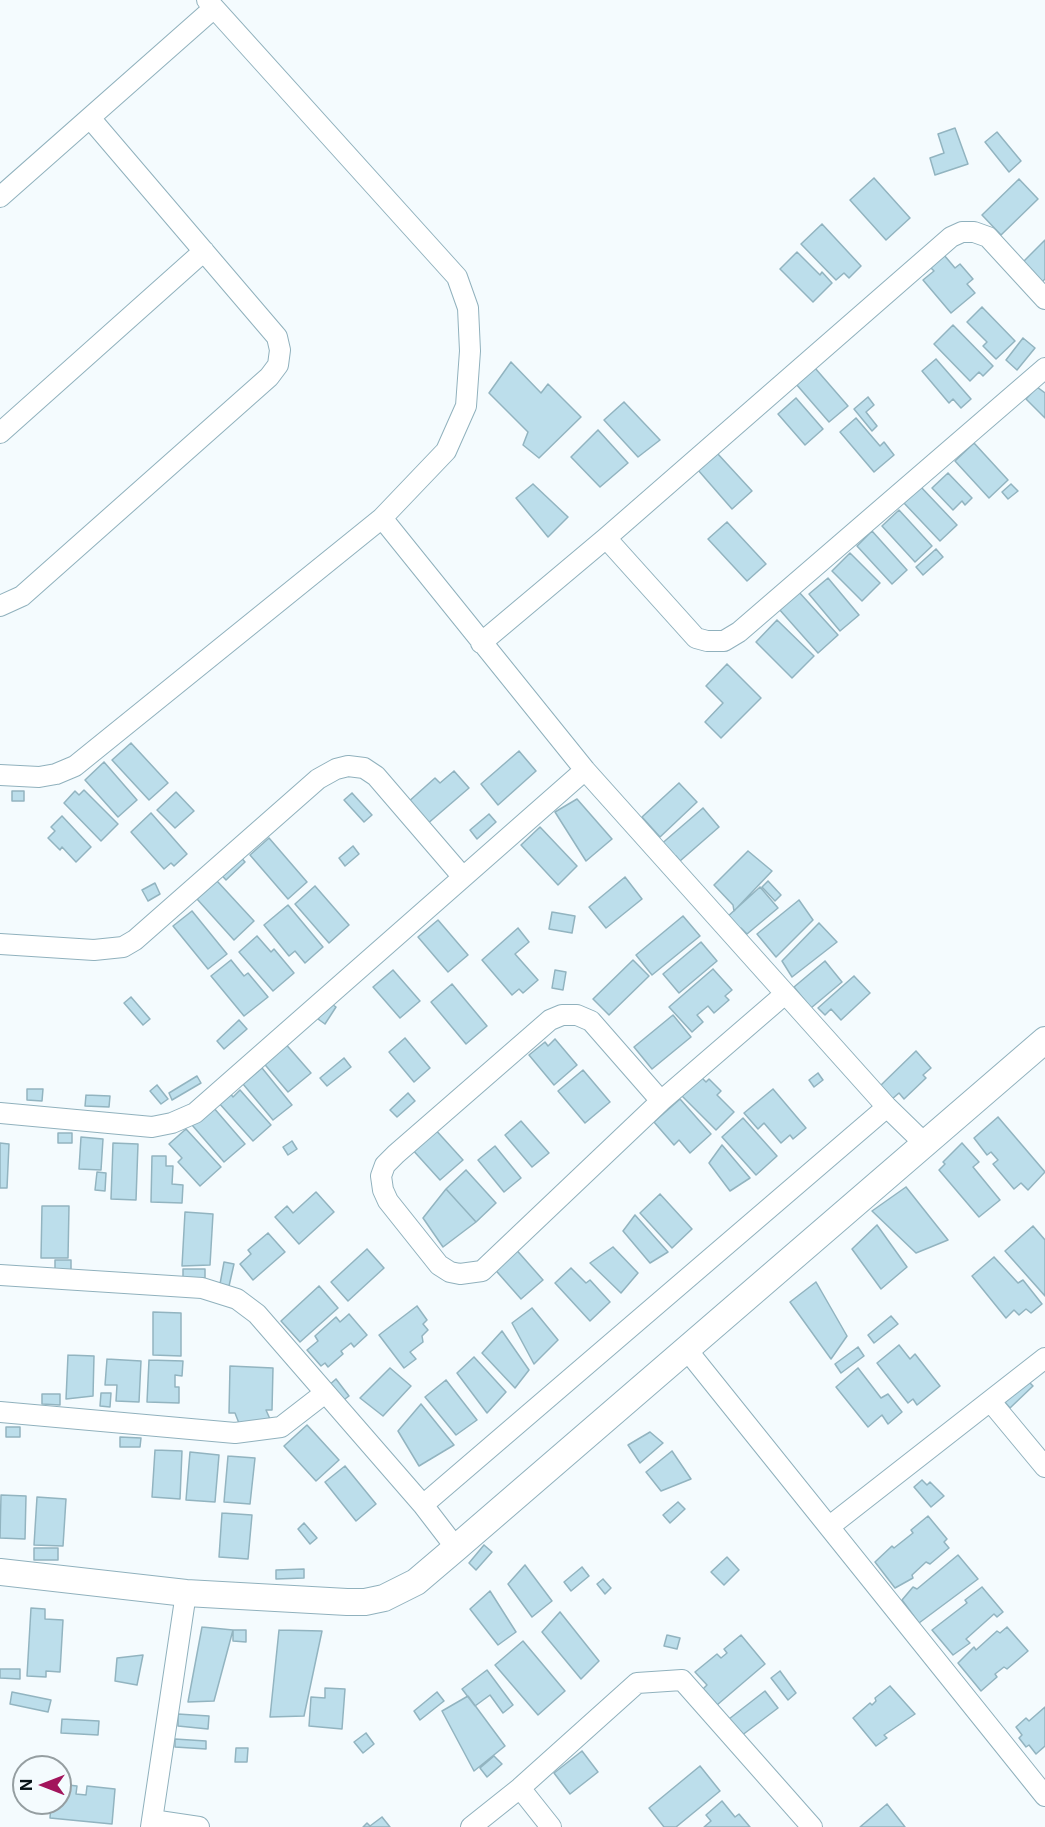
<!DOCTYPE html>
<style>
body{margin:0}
#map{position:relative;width:1045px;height:1827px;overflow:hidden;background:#f4fbfe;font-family:Inter,sans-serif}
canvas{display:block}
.north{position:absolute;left:12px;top:1755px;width:60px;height:60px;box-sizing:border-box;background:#f4fbfe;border:2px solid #959ea1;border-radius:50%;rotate:270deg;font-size:16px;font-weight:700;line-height:24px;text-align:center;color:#061216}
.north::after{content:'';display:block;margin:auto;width:21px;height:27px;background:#a2155c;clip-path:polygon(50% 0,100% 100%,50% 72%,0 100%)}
</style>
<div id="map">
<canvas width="1045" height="1827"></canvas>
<div class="north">N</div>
</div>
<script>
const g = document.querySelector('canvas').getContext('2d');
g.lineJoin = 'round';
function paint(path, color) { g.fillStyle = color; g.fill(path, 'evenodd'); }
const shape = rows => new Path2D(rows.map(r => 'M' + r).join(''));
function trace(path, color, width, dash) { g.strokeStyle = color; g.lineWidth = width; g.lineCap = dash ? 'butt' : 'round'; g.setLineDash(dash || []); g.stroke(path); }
const building = shape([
 [955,128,968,164,935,175,930,158,944,153,938,134,955,128],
 [997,132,1021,161,1009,172,985,142,997,132],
 [874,178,910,218,886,240,850,200,874,178],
 [1019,179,1038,199,1001,235,982,215,1019,179],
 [822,224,861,266,849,278,844,273,836,280,801,244,822,224],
 [1045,240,1045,279,1041,283,1022,263,1045,240],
 [797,252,820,275,822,272,832,283,813,302,780,269,797,252],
 [944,255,955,268,960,264,973,279,967,284,975,293,951,313,923,280,934,271,930,267,944,255],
 [982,307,1015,341,996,359,983,346,987,342,967,322,982,307],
 [953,325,993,366,983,376,979,372,970,381,934,344,953,325],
 [1023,338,1035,348,1017,370,1006,360,1023,338],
 [936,359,971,399,961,408,953,399,949,403,922,371,936,359],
 [511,362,541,393,548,384,581,417,539,458,523,445,528,432,489,393,511,362],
 [815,368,848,406,829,422,796,384,815,368],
 [1037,387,1045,393,1045,418,1026,399,1037,387],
 [868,397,874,405,866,412,877,426,872,431,854,409,868,397],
 [796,398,823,429,805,445,778,414,796,398],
 [624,402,660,440,638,457,604,420,624,402],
 [856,418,880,446,884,442,894,455,874,472,840,432,856,418],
 [598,430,628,463,600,487,571,457,598,430],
 [974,443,1008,480,989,498,955,461,974,443],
 [717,453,752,491,732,509,698,470,717,453],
 [948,473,972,498,965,505,962,501,953,510,932,488,948,473],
 [533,484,568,517,548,537,516,498,533,484],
 [1011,484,1018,491,1008,499,1002,492,1011,484],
 [920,486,957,525,940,541,903,502,920,486],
 [899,510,932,546,915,562,882,526,899,510],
 [727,522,766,564,747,581,708,539,727,522],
 [872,531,907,570,892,584,857,546,872,531],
 [936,549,943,557,923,575,916,567,936,549],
 [850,553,880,583,862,601,832,571,850,553],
 [828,578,859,615,840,631,809,594,828,578],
 [798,591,838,635,818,653,779,609,798,591],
 [777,620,814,656,792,678,756,642,777,620],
 [727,664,761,698,721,738,705,722,723,703,706,686,727,664],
 [131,743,168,783,149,800,112,760,131,743],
 [519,751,536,771,498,805,481,784,519,751],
 [104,762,137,800,118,817,85,780,104,762],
 [454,771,469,788,426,825,407,803,435,778,440,783,454,771],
 [679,783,697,802,660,837,642,817,679,783],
 [84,790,118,824,101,841,64,803,75,791,79,795,84,790],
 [12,791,24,791,24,801,12,801,12,791],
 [176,792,194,811,175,828,157,810,176,792],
 [352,793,372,815,364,822,344,800,352,793],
 [577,799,612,839,586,861,555,812,577,799],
 [703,808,719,827,680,861,676,856,671,860,659,846,703,808],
 [151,813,187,854,174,866,171,863,164,869,131,832,151,813],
 [489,814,496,822,477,839,470,830,489,814],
 [62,816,91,847,76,862,62,847,60,850,48,838,55,831,51,827,62,816],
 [540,827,577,866,558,885,521,845,540,827],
 [269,838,307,882,288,899,250,855,269,838],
 [353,846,359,854,345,866,339,858,353,846],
 [748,851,772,871,734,911,733,905,714,885,748,851],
 [238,854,245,862,226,880,218,871,238,854],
 [625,877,642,899,606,928,589,907,625,877],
 [217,881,254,921,234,940,197,899,217,881],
 [768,881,781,895,775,901,762,887,768,881],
 [155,883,160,894,148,901,142,890,155,883],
 [315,886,349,925,329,943,295,904,315,886],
 [760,887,778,908,747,934,741,928,737,932,726,918,760,887],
 [799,900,813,920,776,957,757,934,799,900],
 [288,905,323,947,305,963,295,951,289,956,264,925,288,905],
 [192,911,227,954,208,969,173,926,192,911],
 [552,912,575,916,572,933,549,929,552,912],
 [683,916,700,936,652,975,636,955,683,916],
 [438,920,468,955,448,972,418,937,438,920],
 [819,923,837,942,792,977,782,961,819,923],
 [518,928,529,942,515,954,538,980,523,993,519,989,512,995,482,960,518,928],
 [257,936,271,952,274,949,294,973,273,991,239,952,257,936],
 [701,942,717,961,679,993,663,974,701,942],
 [231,960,244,976,248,973,268,997,244,1016,211,976,231,960],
 [633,960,649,976,609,1015,593,999,633,960],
 [825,961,842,982,811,1008,794,987,825,961],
 [713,969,732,990,725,996,729,1000,714,1013,708,1006,697,1015,703,1022,692,1032,669,1007,713,969],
 [393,970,420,1001,400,1018,373,987,393,970],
 [555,970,566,972,563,990,552,988,555,970],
 [854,976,870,993,841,1020,831,1009,825,1015,818,1008,854,976],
 [452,984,487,1026,466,1044,431,1002,452,984],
 [131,997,150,1019,143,1025,124,1003,131,997],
 [329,1002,336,1007,325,1024,318,1019,329,1002],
 [673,1015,691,1037,652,1069,634,1047,673,1015],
 [239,1020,247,1029,224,1049,217,1041,239,1020],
 [405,1038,430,1068,414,1082,389,1052,405,1038],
 [555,1039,577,1065,554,1085,529,1055,545,1042,548,1046,555,1039],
 [283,1041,311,1073,288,1092,261,1060,283,1041],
 [916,1051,931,1068,923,1075,926,1078,904,1099,899,1093,891,1100,880,1086,916,1051],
 [344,1058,351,1067,327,1086,320,1078,344,1058],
 [262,1068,292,1105,273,1120,243,1084,262,1068],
 [583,1070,610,1102,585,1123,558,1091,583,1070],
 [818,1073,823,1080,814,1087,809,1080,818,1073],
 [698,1074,706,1082,709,1079,721,1091,717,1095,734,1112,716,1130,679,1093,698,1074],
 [197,1076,201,1083,172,1100,169,1093,197,1076],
 [157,1085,168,1099,161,1104,150,1091,157,1085],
 [27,1089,43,1089,42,1101,27,1100,27,1089],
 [773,1089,806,1128,793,1139,790,1135,781,1143,764,1123,758,1129,744,1113,773,1089],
 [240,1090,271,1125,253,1141,218,1102,229,1092,233,1097,240,1090],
 [408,1093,415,1101,397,1117,390,1110,408,1093],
 [86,1095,110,1096,109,1107,85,1106,86,1095],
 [680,1099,711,1134,690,1153,679,1140,674,1145,654,1122,680,1099],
 [213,1107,245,1144,224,1162,192,1125,213,1107],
 [998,1117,1045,1172,1028,1190,1021,1183,1014,1189,993,1164,998,1160,991,1152,987,1155,974,1138,998,1117],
 [743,1118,777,1156,756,1175,722,1137,743,1118],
 [521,1121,549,1153,532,1167,505,1135,521,1121],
 [433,1127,463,1160,440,1180,411,1148,433,1127],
 [186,1129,221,1167,200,1186,178,1162,182,1158,169,1144,186,1129],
 [58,1133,72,1133,72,1143,58,1143,58,1133],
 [81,1137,103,1139,101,1170,79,1169,81,1137],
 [292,1141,297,1149,288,1155,283,1147,292,1141],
 [0,1143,9,1144,7,1188,0,1188,0,1143],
 [113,1143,138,1144,136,1200,111,1199,113,1143],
 [962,1143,979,1162,973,1167,1000,1200,979,1217,939,1170,945,1164,943,1162,962,1143],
 [722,1145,750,1178,730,1191,709,1163,722,1145],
 [495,1146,521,1178,504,1192,478,1160,495,1146],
 [152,1156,166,1156,166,1166,173,1166,172,1184,183,1185,182,1203,151,1202,152,1156],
 [466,1170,496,1203,476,1222,446,1189,466,1170],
 [97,1172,106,1173,105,1191,95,1190,97,1172],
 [906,1187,948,1240,916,1253,872,1211,906,1187],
 [446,1189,476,1222,443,1247,423,1218,446,1189],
 [316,1192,334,1212,299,1244,275,1217,287,1206,293,1213,316,1192],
 [660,1194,692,1229,672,1248,640,1213,660,1194],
 [42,1206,69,1206,68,1258,41,1258,42,1206],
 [185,1212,213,1214,210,1265,182,1266,185,1212],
 [635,1215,668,1252,650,1263,623,1231,635,1215],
 [877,1225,907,1267,881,1289,852,1249,877,1225],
 [1033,1226,1045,1240,1045,1296,1005,1251,1033,1226],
 [268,1233,285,1252,253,1280,240,1264,251,1254,248,1250,268,1233],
 [513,1246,543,1280,521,1299,491,1265,513,1246],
 [613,1247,638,1273,621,1293,590,1263,613,1247],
 [367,1249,384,1268,348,1301,331,1282,367,1249],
 [994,1257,1018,1283,1023,1280,1042,1304,1031,1313,1026,1309,1019,1315,1014,1310,1006,1318,972,1276,994,1257],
 [55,1260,71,1260,71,1273,55,1273,55,1260],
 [224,1262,234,1264,229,1286,220,1284,224,1262],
 [571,1268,586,1283,590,1280,610,1302,590,1321,555,1283,571,1268],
 [183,1269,205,1269,205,1278,183,1278,183,1269],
 [816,1282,847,1336,831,1359,790,1302,816,1282],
 [319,1286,338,1308,300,1342,281,1321,319,1286],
 [417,1306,427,1320,423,1324,428,1330,422,1336,423,1342,410,1352,416,1359,404,1368,379,1335,417,1306],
 [532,1308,558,1340,534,1364,512,1323,532,1308],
 [153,1312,181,1313,181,1356,153,1355,153,1312],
 [349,1314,367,1335,354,1347,351,1343,341,1351,343,1354,328,1367,325,1363,321,1366,307,1350,318,1341,315,1336,336,1317,340,1322,349,1314],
 [891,1316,898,1324,874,1343,868,1335,891,1316],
 [502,1331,529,1370,515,1388,482,1353,502,1331],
 [899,1345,910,1359,915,1354,940,1386,917,1405,913,1399,908,1403,877,1363,899,1345],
 [858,1347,864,1356,841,1373,835,1364,858,1347],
 [68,1355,94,1356,93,1396,66,1399,68,1355],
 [474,1357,506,1392,487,1413,457,1373,474,1357],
 [107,1359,141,1361,139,1402,116,1401,117,1385,105,1385,107,1359],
 [149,1360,183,1361,182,1376,175,1375,175,1387,179,1387,179,1403,147,1402,149,1360],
 [230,1366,273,1368,272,1410,266,1410,270,1419,242,1431,235,1413,229,1413,230,1366],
 [390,1368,411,1386,383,1416,360,1398,390,1368],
 [858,1368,881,1398,888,1394,902,1412,888,1424,882,1415,868,1427,836,1387,858,1368],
 [336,1379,349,1396,341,1402,328,1386,336,1379],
 [446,1380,477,1420,456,1435,425,1397,446,1380],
 [1027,1380,1033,1386,1010,1408,1004,1401,1027,1380],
 [101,1393,111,1393,110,1407,100,1406,101,1393],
 [42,1394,60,1394,60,1405,42,1404,42,1394],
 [421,1404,454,1445,419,1466,398,1431,421,1404],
 [307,1425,339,1460,316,1481,284,1446,307,1425],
 [6,1427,20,1427,20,1437,6,1437,6,1427],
 [650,1432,663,1443,640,1463,628,1445,650,1432],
 [120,1437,141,1438,140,1447,120,1447,120,1437],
 [155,1450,182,1451,180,1499,152,1497,155,1450],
 [672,1451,691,1479,661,1491,646,1472,672,1451],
 [190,1452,219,1455,215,1502,186,1500,190,1452],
 [228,1456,255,1458,250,1504,224,1502,228,1456],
 [345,1466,376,1504,356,1521,325,1482,345,1466],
 [922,1480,927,1485,930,1482,944,1496,931,1507,914,1487,922,1480],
 [1,1495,26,1496,25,1539,0,1538,1,1495],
 [37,1497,66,1499,63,1546,34,1545,37,1497],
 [678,1502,685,1509,670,1523,663,1515,678,1502],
 [222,1513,252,1515,248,1559,219,1557,222,1513],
 [928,1516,947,1539,944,1542,949,1548,930,1564,926,1562,912,1575,913,1578,895,1588,875,1562,892,1546,894,1548,913,1533,911,1530,928,1516],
 [304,1523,317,1538,310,1544,298,1529,304,1523],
 [484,1545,492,1552,476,1570,469,1563,484,1545],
 [34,1548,58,1548,58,1560,34,1560,34,1548],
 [958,1555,978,1579,919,1623,902,1600,913,1587,917,1589,958,1555],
 [727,1557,739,1570,724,1585,711,1572,727,1557],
 [525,1565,552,1601,532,1617,508,1584,525,1565],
 [582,1567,589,1576,571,1591,564,1582,582,1567],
 [304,1569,304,1578,276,1579,276,1570,304,1569],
 [603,1579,611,1588,605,1594,597,1584,603,1579],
 [982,1587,1003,1612,997,1617,994,1614,966,1639,970,1643,953,1655,932,1630,967,1603,965,1600,982,1587],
 [490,1591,516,1632,498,1645,470,1609,490,1591],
 [31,1608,45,1609,45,1619,63,1620,60,1672,46,1671,46,1677,27,1676,31,1608],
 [560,1612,599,1661,581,1679,542,1632,560,1612],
 [202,1627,233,1630,214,1701,188,1702,202,1627],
 [1007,1627,1028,1651,1007,1669,1004,1667,995,1674,997,1677,981,1691,958,1663,974,1647,976,1650,997,1631,1000,1633,1007,1627],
 [233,1630,246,1630,246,1642,233,1641,233,1630],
 [279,1630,322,1631,304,1716,270,1717,279,1630],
 [667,1635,680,1638,677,1649,664,1646,667,1635],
 [741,1635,765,1664,717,1705,703,1689,707,1685,695,1672,717,1654,721,1658,727,1653,724,1649,741,1635],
 [523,1641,565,1691,538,1715,495,1665,523,1641],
 [143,1655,137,1685,115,1681,117,1658,143,1655],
 [0,1669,20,1669,20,1679,0,1678,0,1669],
 [487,1670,513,1705,503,1713,490,1695,475,1706,462,1689,487,1670],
 [780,1671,796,1693,788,1700,771,1678,780,1671],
 [890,1686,915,1714,884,1735,887,1738,876,1746,853,1718,870,1703,872,1705,876,1701,875,1698,890,1686],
 [325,1688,345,1689,342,1729,309,1726,311,1697,325,1698,325,1688],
 [765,1691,778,1708,741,1736,729,1719,765,1691],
 [12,1692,51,1700,48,1712,10,1704,12,1692],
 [437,1692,444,1701,420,1720,414,1711,437,1692],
 [468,1696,505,1746,474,1771,442,1711,468,1696],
 [1045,1707,1045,1746,1036,1754,1029,1745,1026,1747,1019,1738,1022,1735,1016,1727,1026,1718,1029,1721,1045,1707],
 [178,1714,209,1716,208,1729,178,1726,178,1714],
 [62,1719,99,1721,98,1735,61,1733,62,1719],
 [366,1733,374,1744,363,1753,354,1742,366,1733],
 [175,1739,206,1741,206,1749,175,1747,175,1739],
 [236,1748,248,1748,247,1762,235,1762,236,1748],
 [582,1751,598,1772,570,1794,554,1773,582,1751],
 [494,1756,502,1764,487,1777,480,1768,494,1756],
 [700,1766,720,1791,676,1827,664,1827,649,1808,700,1766],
 [60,1784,77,1786,76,1794,86,1795,87,1786,115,1789,112,1824,50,1818,51,1803,60,1803,60,1784],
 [722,1801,735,1817,739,1814,750,1827,704,1827,711,1821,706,1815,722,1801],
 [887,1804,905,1827,860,1827,887,1804],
 [382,1817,390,1827,363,1827,367,1823,370,1826,382,1817]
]);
paint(building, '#bcdeeb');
trace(building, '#92b4c0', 1.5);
const minor = shape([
 [207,0,457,277,468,308,470,351,466,406,446,451,382,518,585,770,887,1107,924,1143],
 [0,197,214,8],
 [0,433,204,251],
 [606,538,696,638,707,641,724,641,739,632,1045,368],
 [0,606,22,596,269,377,278,365,280,350,277,337,90,118],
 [481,643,606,538,951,237,962,232,974,232,988,237,1045,299],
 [0,775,39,777,56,774,75,766,382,518],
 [0,944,94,950,123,947,135,940,318,779,336,769,348,766,364,768,376,776,462,876],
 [661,1101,591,1021,577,1015,562,1015,550,1020,396,1154,385,1165,381,1176,383,1190,388,1201,439,1265,450,1272,460,1274,482,1271,661,1101,785,994],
 [0,1113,152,1127,172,1123,195,1113,585,770],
 [0,1275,202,1288,237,1299,257,1314,423,1505,456,1548],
 [687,1350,1045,1796],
 [991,1402,1045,1467],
 [0,1412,235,1433,281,1427,325,1393],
 [423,1505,887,1107],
 [830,1526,1045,1358],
 [520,1788,551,1827],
 [152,1820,199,1827],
 [151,1827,186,1593],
 [471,1827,520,1788,637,1683,682,1680,812,1827]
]);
const tertiary = shape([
 [0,1572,186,1593,347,1602,365,1602,384,1598,416,1582,456,1548,1045,1040]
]);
trace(minor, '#90b1bd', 22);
trace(tertiary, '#90b1bd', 28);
trace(minor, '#fff', 20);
trace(tertiary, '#fff', 26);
</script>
